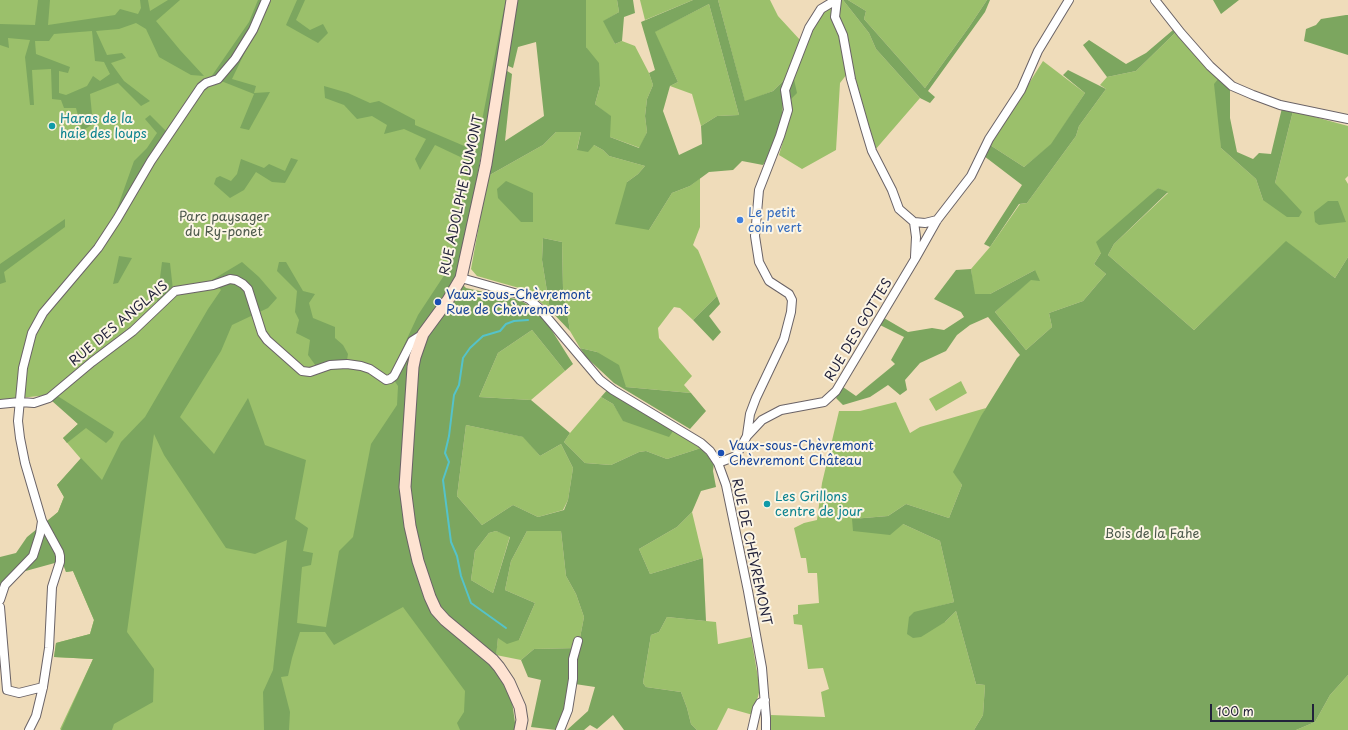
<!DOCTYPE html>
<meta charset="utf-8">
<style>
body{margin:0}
#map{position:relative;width:1348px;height:730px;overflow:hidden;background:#efdcba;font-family:"Playpen Sans",sans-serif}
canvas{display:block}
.scale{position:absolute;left:1210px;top:704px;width:104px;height:18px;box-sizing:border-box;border:2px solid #22223b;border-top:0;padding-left:5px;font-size:12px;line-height:14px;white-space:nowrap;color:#22223b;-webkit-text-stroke:3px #fcf5e5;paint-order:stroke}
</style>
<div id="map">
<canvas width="1348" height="730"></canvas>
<div class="scale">100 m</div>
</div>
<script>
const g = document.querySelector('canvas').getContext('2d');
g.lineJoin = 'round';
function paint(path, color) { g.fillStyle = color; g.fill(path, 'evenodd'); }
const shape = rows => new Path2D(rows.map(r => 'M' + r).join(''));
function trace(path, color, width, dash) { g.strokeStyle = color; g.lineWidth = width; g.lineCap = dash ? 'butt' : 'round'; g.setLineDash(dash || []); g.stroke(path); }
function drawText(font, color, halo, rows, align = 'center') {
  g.font = font + ' "Playpen Sans",sans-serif'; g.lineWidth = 4; g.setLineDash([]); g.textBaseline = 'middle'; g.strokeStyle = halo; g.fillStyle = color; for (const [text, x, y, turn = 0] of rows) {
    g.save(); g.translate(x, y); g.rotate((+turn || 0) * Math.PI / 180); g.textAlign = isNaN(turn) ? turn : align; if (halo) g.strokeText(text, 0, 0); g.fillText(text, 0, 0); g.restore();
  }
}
paint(shape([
 [0,0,509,0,458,275,399,492,496,655,498,638,519,640,535,603,505,590,511,561,527,531,561,531,566,576,576,594,584,617,578,648,534,649,521,660,496,655,495,667,516,730,61,730,60,729,93,659,54,657,56,643,90,634,94,620,73,571,66,572,48,521,58,512,64,497,57,485,81,459,63,438,78,424,49,395,0,400],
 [586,0,617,0,619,12,604,21,615,44,622,41,635,46,649,73,653,85,647,99,645,116,647,132,640,148,610,137,610,116,595,104,600,86,586,47],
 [640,0,693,0,645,20],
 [718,0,770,0,778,16,801,41,786,78,773,91,745,102],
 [841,0,843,0,869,33,876,49,920,98,875,150,838,23],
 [848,0,987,0,969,27,925,88,864,19,866,11],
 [709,4,739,115,717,116,701,126,692,94,670,86,678,82,654,32],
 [832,6,832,16,838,31,847,74,840,83,836,150,802,169,779,155,788,124,793,75,812,26,824,10],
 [1176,32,1219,78,1221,148,1256,179,1263,200,1275,183,1293,111,1348,126,1348,176,1345,179,1348,184,1348,257,1335,278,1286,242,1194,330,1108,255,1114,244,1168,193,1158,188,1101,253,1094,264,1106,274,1083,301,1049,313,1052,327,1026,350,995,312,1031,279,1035,270,990,294,974,294,971,269,990,247,1020,204,1027,203,1076,136,1079,126,1106,89,1100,85,1107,77,1136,71],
 [1043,61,1085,93,1052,144,1024,167,990,145],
 [556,132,581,132,577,149,594,145,603,150,609,156,645,166,638,174,627,182,649,230,672,193,690,186,700,178,700,227,693,245,698,250,717,296,693,320,680,308,674,307,658,328,659,338,692,376,684,385,691,393,626,387,597,352,580,348,570,331,563,288,562,242,543,238,542,260,550,310,526,290,477,276,471,269,488,176,543,145],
 [532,330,565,371,531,400,479,397,498,353],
 [961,381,967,393,936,411,929,399],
 [601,397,613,404,624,421,673,431,701,448,667,459,646,451,639,452,611,465,585,463,564,442,570,433],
 [896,402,910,433,920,427,986,408,954,472,962,485,949,518,906,504,888,516,852,519,903,524,940,541,954,602,914,613,945,622,956,611,976,684,985,685,983,715,974,730,770,730,771,715,825,717,821,692,829,689,823,668,808,669,802,625,794,624,793,615,798,614,798,605,819,603,817,573,808,573,806,558,801,558,794,528,804,523,817,520,822,483,839,411,860,411],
 [466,425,524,437,540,456,561,444,573,468,568,500,563,510,538,517,513,505,482,525,457,496],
 [692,512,703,558,650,574,639,549,677,527],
 [496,531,510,536,493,593,471,580,475,551,489,533],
 [667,617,716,622,718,644,751,637,760,689,753,715,728,708,717,730,697,730,691,724,687,708,681,692,646,687,643,683,651,635,659,632],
 [1348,675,1348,730,1296,730,1315,722,1330,695]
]), '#9bc06b');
paint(shape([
 [38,0,50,0,48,25,115,15,120,9,138,14,141,8,140,0,148,0,150,11,168,0,180,0,156,21,180,50,204,76,191,75,159,57,146,29,136,23,119,29,96,31,107,55,122,53,126,58,111,63,124,81,150,101,141,106,118,83,90,94,93,124,82,131,76,108,64,108,61,100,52,99,51,69,32,70,34,105,30,105,25,57,30,40,8,38,9,48,0,45,0,24,35,25],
 [92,31,95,61,104,62,110,74,100,81,93,76,87,86,66,95,59,93,59,71,68,73,70,67,36,54,35,41,49,41,54,34],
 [258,0,270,0,232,79,256,86,254,93,270,92,249,130,240,128,254,94,211,77,249,22],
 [297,0,305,0,296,20,310,30,323,24,328,33,318,43,286,25],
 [516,0,586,0,586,47,599,63,600,86,595,104,611,116,610,137,639,148,647,132,645,116,647,99,653,85,649,73,655,70,641,22,693,0,718,0,745,101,773,91,786,78,793,75,797,93,790,100,783,100,782,125,772,151,763,165,742,161,733,170,709,172,690,186,672,193,649,230,615,224,627,182,638,174,645,166,609,156,603,150,594,145,588,152,577,150,581,132,556,132,543,145,488,176,504,69,512,74,505,141,544,116,536,42,518,47,513,68,506,65],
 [709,4,739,115,717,116,701,126,702,144,679,155,663,111,670,86,678,82,655,32],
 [617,0,633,0,635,13,624,17,622,41,615,44,603,21,619,12],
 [843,0,848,0,866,11,864,19,925,88,969,27,987,0,990,0,985,12,928,91,935,97,930,103,920,98,876,49,869,33],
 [1213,0,1239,0,1221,14],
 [508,7,459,277,458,280,466,288,520,300,533,308,544,318,573,364,565,371,532,330,498,353,479,397,531,400,570,433,564,442,585,463,611,465,639,452,646,451,667,459,701,448,714,463,713,471,716,487,701,491,692,512,677,527,639,549,650,574,703,558,706,621,667,617,659,632,651,635,643,683,646,687,681,692,687,708,691,724,697,730,624,730,613,715,597,729,590,725,584,730,567,730,588,711,595,687,575,684,556,730,531,727,541,680,528,677,521,660,534,649,578,648,584,617,576,594,566,576,561,531,527,531,511,561,505,590,535,603,519,640,507,644,498,638,495,667,511,694,516,730,460,730,457,723,464,712,465,691,403,607,334,645,325,632,300,632,292,658,288,676,281,677,290,712,289,730,264,730,263,692,273,670,287,540,255,554,226,548,164,455,154,434,127,632,154,669,153,702,114,724,112,730,61,730,93,659,54,657,56,643,90,634,94,620,73,571,66,572,62,561,22,572,0,596,0,557,16,553,27,537,58,512,64,497,57,485,81,458,102,480,121,442,145,417,208,309,221,290,212,280,242,262,259,277,277,298,268,308,232,325,221,351,180,417,214,454,248,398,265,445,306,460,295,519,308,528,303,551,313,553,311,565,302,567,297,623,326,627,339,551,353,537,371,444,397,405,398,386,392,377,399,356,418,315,447,271,473,163,435,145,420,170,415,159,426,139,404,129,384,134,387,125,372,116,357,119,344,105,325,98,324,86,348,93,370,103,379,101,415,120,415,125,476,151,504,8],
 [466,425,523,437,540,456,561,444,573,468,568,500,564,510,538,517,513,505,482,525,457,496],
 [496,531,510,537,493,593,471,580,475,551,489,533],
 [1346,15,1348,15,1348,55,1304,41,1306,29,1316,25,1321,19],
 [1173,30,1176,32,1136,71,1107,77,1083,45,1089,40,1126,64,1146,53],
 [1068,70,1106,89,1079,126,1076,136,1027,203,1019,204,990,247,984,244,1022,185,984,156,990,145,1024,167,1051,144,1085,93,1063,75],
 [1219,78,1230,89,1230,118,1237,152,1253,159,1259,153,1271,154,1282,108,1293,111,1275,183,1302,212,1299,217,1287,217,1263,200,1256,179,1221,148,1214,84],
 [150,115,167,132,120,211,117,209,134,161,147,148,157,133,145,119],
 [291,158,298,160,285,183,272,182,256,172,244,190,230,198,214,184,216,178,220,176,231,181,237,174,241,159,264,168,269,164,285,171],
 [506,181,533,193,533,222,521,222,498,198,497,189],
 [1158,188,1168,192,1114,244,1108,255,1194,330,1286,241,1335,278,1348,257,1348,675,1330,695,1315,722,1296,730,974,730,983,715,985,685,976,684,956,611,945,622,921,637,913,638,907,634,909,617,914,612,954,602,940,541,903,524,890,535,853,531,852,519,888,516,906,504,949,518,962,485,953,472,981,416,1017,358,1020,355,988,317,970,325,957,335,946,351,920,363,905,380,907,390,900,395,888,385,870,397,843,405,836,398,843,387,856,396,895,364,891,360,904,337,880,325,884,318,908,332,932,328,944,330,964,317,961,312,934,299,956,270,971,269,975,294,990,294,1035,270,1040,281,1031,280,995,312,1026,350,1052,327,1049,313,1083,301,1106,274,1094,264,1101,253,1096,242],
 [1328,201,1338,201,1346,222,1319,225,1315,222,1314,212],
 [65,219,65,227,4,272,6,282,0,284,0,264],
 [543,238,562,242,563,288,570,331,550,310,542,260],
 [119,256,132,258,118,283,113,284],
 [162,262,170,263,173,290,157,302],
 [279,262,286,262,303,291,315,294,309,303,313,318,335,327,335,338,343,345,348,354,346,366,330,369,321,373,308,355,310,340,296,333,299,320,295,312,297,291,277,271],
 [717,296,720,304,709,316,721,332,713,341,693,320],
 [580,348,597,352,619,365,626,387,691,393,706,411,690,429,614,383,586,357],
 [608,389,673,431,669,437,623,421,613,404,601,397],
 [56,395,114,432,112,437,106,443,86,428,67,443,63,438,78,424,52,401]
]), '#7ca65f');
trace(shape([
 [506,628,471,603,461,576,457,556,451,542,443,480,449,462,445,453,449,436,454,395,459,385,463,358,470,348,483,336,500,331,506,324,514,321,528,320]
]), '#55c3c9', 2);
const street = shape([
 [837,0,835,17,843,35,851,79,865,128,872,151,892,190,899,209,914,222,916,237,915,257],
 [1155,0,1181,33,1210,66,1232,86,1253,95,1280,105,1348,119],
 [914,222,925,223,937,220],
 [461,278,518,294,529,299,539,308,600,380,613,390,701,443,710,451,718,463,726,485,748,591,762,668,766,718,766,730],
 [0,404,20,402,34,403,49,398,92,362,133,331,175,291,213,285,230,279,236,280,243,284,248,289,262,333,267,340,302,371,310,372,330,365,347,364,361,366,370,369,386,380,390,379,394,376,412,341,423,334],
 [747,435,750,414,756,398,784,339,791,312,792,300,789,294,769,281,759,262,755,236,759,190,780,136,788,110,785,90,809,28,821,9,836,0],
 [718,463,736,456,747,436,762,420,781,410,824,402,836,391,915,259,937,220,971,176,989,139,1021,90,1038,51,1069,0],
 [0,600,5,585,33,556,40,534,42,521],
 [0,607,7,690,19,693,43,687],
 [29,730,36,716,43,687,49,648,52,587,60,562,60,556,59,552,42,521,25,463,20,438,18,421,23,368,32,333,43,313,98,248,117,219,151,161,201,87,206,83,218,79,235,59,253,30,266,0],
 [560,730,568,710,573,679,573,659,578,641],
 [752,730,757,708,760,703,765,700]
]);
const secondary = shape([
 [512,0,486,164,461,278,448,300,423,334,415,357,413,367,405,487,410,526,418,561,430,597,436,610,445,620,493,660,499,667,509,682,520,707,522,720,520,730]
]);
trace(street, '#6a6367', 10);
trace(secondary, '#6a6367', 13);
trace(street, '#fff', 8);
trace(secondary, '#fee3d2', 11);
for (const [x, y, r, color] of [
 [52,126,4,"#0f9aa8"],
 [740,220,4,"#3f7fe0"],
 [438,302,4,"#1a4fb4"],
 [721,453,4,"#1a4fb4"],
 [767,504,4,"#0f9aa8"]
]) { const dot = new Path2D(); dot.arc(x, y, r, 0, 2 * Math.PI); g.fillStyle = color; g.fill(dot); trace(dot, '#fcf5e5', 1.5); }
drawText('13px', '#0d838f', '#fcf5e5', [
 ["Haras de la",60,119],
 ["haie des loups",60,134],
 ["Les Grillons",775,497],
 ["centre de jour",775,512]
], 'left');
drawText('13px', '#22223b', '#fcf5e5', [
 ["RUE ADOLPHE DUMONT",462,195,-78],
 ["RUE DES ANGLAIS",119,324,-40],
 ["RUE DES GOTTES",859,330,-59],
 ["RUE DE CHÈVREMONT",751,552,78]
]);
drawText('13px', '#366cbe', '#fcf5e5', [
 ["Le petit",748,213],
 ["coin vert",748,228]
], 'left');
drawText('13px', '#4c594c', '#fcf5e5', [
 ["Parc paysager",224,217],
 ["du Ry-ponet",224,232],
 ["Bois de la Fahe",1152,534]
]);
drawText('13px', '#164399', '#fcf5e5', [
 ["Vaux-sous-Chèvremont",446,295],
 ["Rue de Chèvremont",446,310],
 ["Vaux-sous-Chèvremont",729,446],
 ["Chèvremont Château",729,461]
], 'left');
</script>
